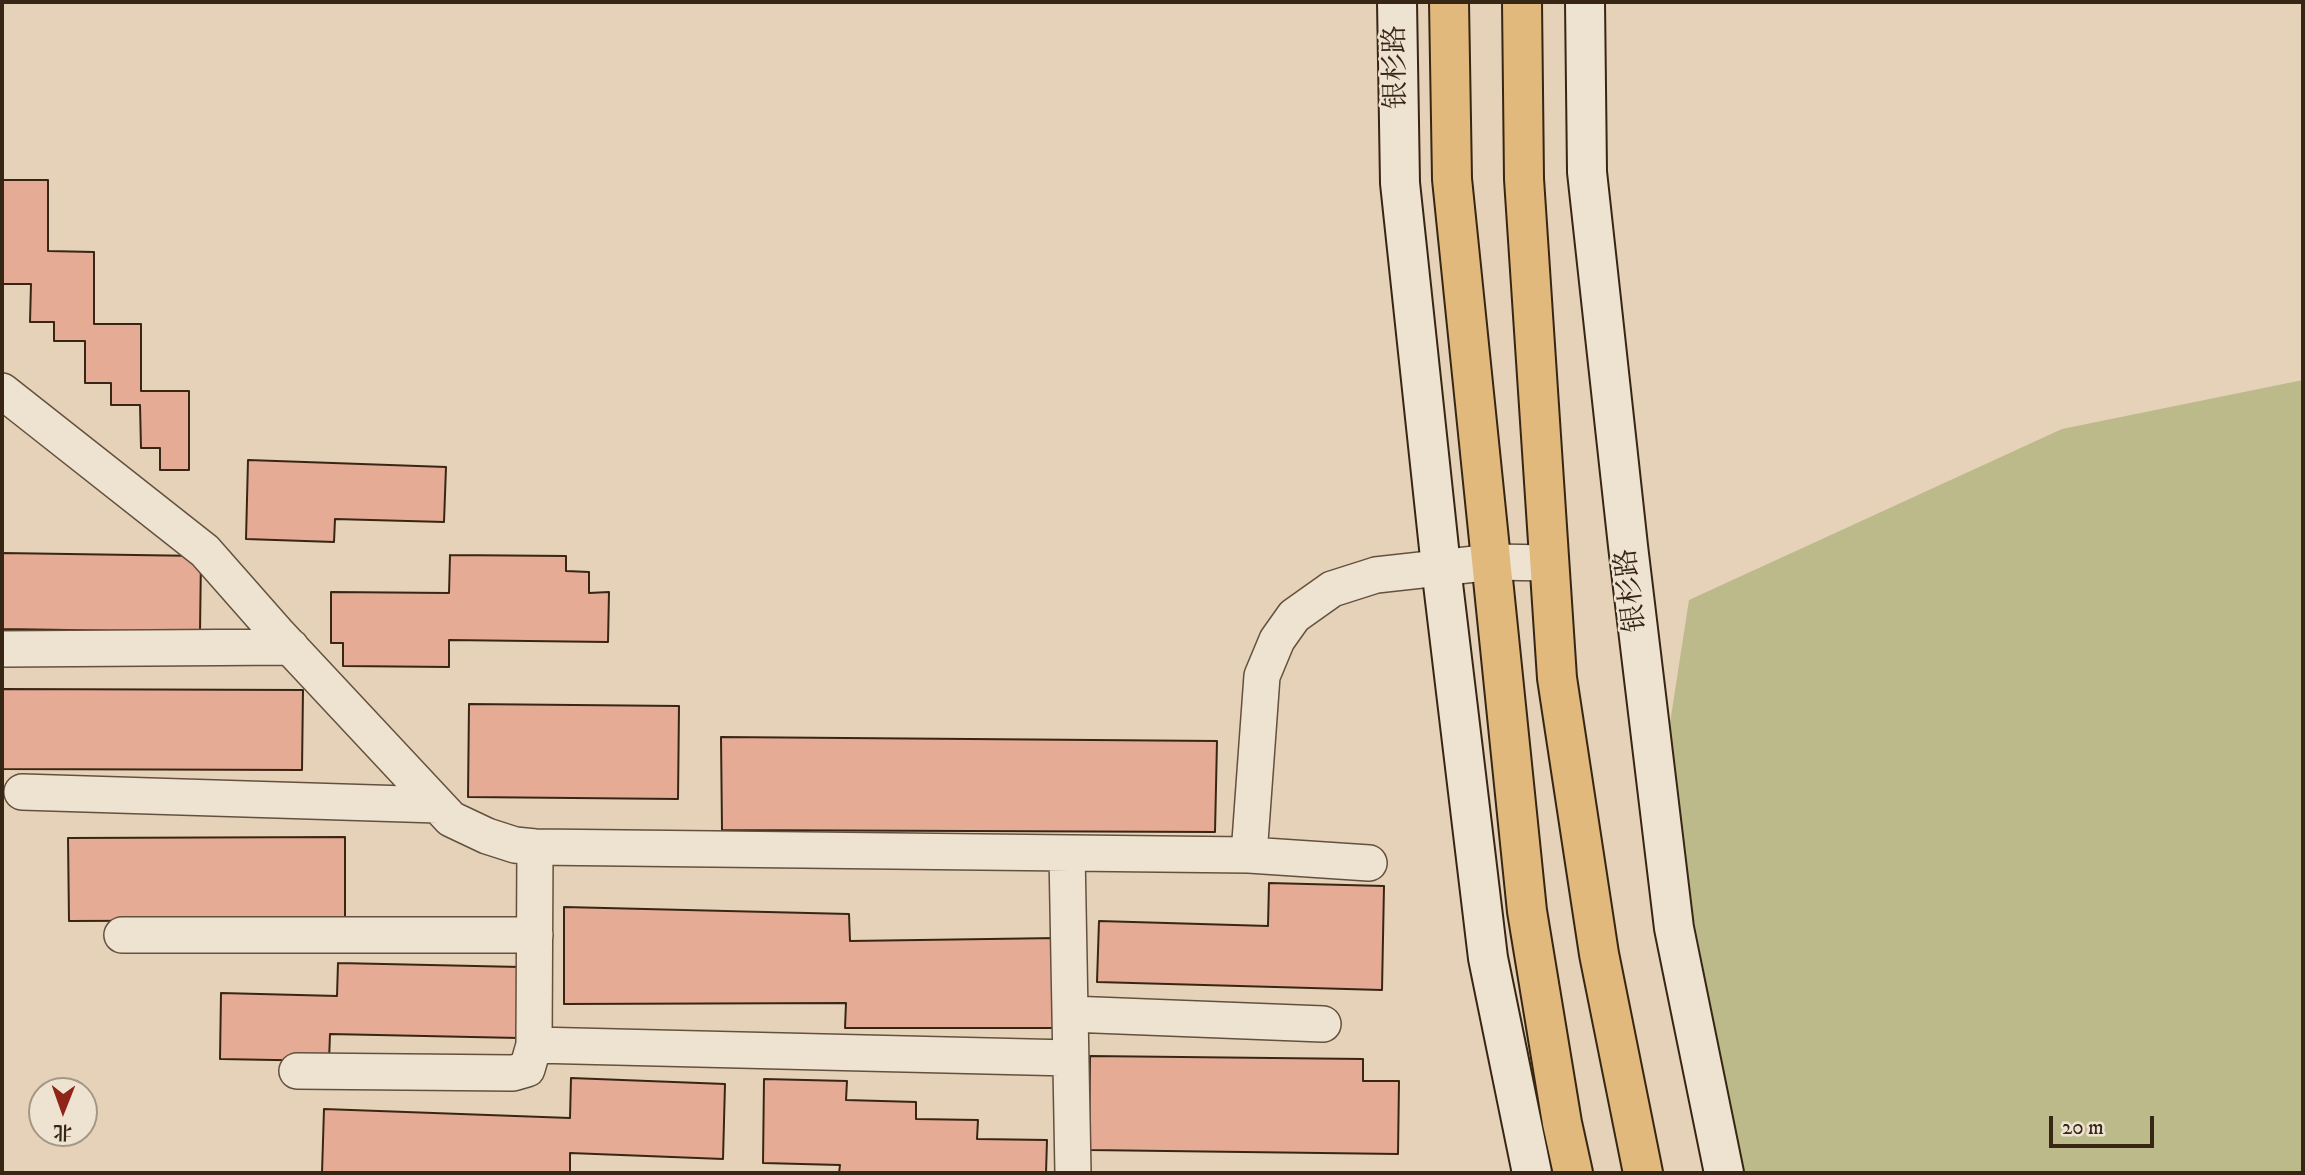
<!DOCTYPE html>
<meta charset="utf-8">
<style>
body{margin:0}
#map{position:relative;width:2305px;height:1175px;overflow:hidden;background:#e5d2b8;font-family:"IM FELL DW Pica","Noto Serif SC",serif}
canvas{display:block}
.frame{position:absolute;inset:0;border:4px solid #382615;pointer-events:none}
.north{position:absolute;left:28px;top:1077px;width:70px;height:70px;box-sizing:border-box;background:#eee2d1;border:2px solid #a59786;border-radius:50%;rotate:181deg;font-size:19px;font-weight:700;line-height:28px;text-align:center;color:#382615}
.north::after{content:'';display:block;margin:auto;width:24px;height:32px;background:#8f2418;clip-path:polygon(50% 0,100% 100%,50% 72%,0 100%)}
.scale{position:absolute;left:2049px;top:1116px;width:105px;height:32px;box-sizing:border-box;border:4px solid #382615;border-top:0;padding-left:9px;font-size:21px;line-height:24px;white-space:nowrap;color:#382615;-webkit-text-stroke:5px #eee2d1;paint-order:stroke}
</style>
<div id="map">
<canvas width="2305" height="1175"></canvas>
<div class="frame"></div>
<div class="north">北</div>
<div class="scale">20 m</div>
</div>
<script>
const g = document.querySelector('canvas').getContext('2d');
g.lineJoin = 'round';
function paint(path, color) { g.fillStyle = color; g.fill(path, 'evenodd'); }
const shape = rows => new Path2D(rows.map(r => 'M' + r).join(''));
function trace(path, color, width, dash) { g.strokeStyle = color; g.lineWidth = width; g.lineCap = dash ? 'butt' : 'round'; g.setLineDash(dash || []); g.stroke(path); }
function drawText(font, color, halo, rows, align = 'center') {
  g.font = font + ' "IM FELL DW Pica","Noto Serif SC",serif'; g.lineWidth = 5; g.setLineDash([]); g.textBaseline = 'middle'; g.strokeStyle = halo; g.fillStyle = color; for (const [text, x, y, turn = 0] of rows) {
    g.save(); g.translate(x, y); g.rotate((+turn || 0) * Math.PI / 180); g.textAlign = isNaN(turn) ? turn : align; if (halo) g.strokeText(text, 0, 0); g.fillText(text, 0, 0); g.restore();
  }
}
paint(shape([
 [2303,380,2303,1173,1742,1173,1664,762,1689,600,2062,429]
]), '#bcba8a');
const building = shape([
 [2,180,48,180,48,251,94,252,94,324,141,324,141,391,189,391,189,470,160,470,160,448,141,448,140,405,111,405,111,383,85,383,85,341,54,341,54,322,30,322,31,284,2,284,2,180],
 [248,460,446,467,444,522,335,519,334,542,246,539,248,460],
 [2,553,201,556,200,632,2,629,2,553],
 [450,555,566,556,566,571,589,572,589,593,609,592,608,642,449,640,449,667,343,666,343,643,331,643,331,592,449,593,450,555],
 [2,689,303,690,302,770,2,769,2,689],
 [469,704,679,706,678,799,468,797,469,704],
 [721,737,1217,741,1215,832,722,830,721,737],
 [345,837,345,920,69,921,68,838,345,837],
 [1269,883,1384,886,1382,990,1097,982,1099,921,1268,926,1269,883],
 [564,907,849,914,850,941,1058,938,1053,1028,845,1028,846,1003,564,1004,564,907],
 [338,963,521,967,519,1038,330,1034,329,1061,220,1059,221,993,337,996,338,963],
 [1090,1056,1363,1059,1363,1081,1399,1081,1398,1154,1089,1150,1090,1056],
 [571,1078,725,1084,723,1159,570,1153,570,1173,322,1173,324,1109,570,1118,571,1078],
 [764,1079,847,1081,846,1100,916,1102,916,1119,978,1120,977,1139,1047,1140,1046,1173,839,1173,840,1165,763,1163,764,1079]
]);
paint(building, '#e6ab94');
trace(building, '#382615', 2);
const street = shape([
 [2,391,205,551,279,635,451,819,487,836,515,845,535,847,1249,855,1369,863],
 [2,649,291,647],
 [22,792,438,805],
 [1067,853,1073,1173],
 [1249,855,1262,676,1277,640,1294,616,1332,589,1376,575,1493,562,1550,563],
 [122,935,535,935],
 [1070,1014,1323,1024],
 [534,1045,1070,1058],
 [297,1071,513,1073,527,1069,534,1045,535,847]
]);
const secondary = shape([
 [1397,2,1400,183,1441,567,1488,958,1532,1173],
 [1585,2,1587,172,1628,546,1674,928,1724,1173]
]);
const primary = shape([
 [1449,2,1452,179,1527,911,1562,1123,1573,1173],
 [1522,2,1524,179,1557,678,1599,954,1643,1173]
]);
trace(street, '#63513e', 38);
trace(secondary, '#382615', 42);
trace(primary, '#382615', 42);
trace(street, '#eee2d1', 35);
trace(secondary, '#eee2d1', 38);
trace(primary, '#e2b97c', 38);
drawText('28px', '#382615', '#eee2d1', [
 ["银杉路",1398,67,-91],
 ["银杉路",1633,590,-97]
]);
</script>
